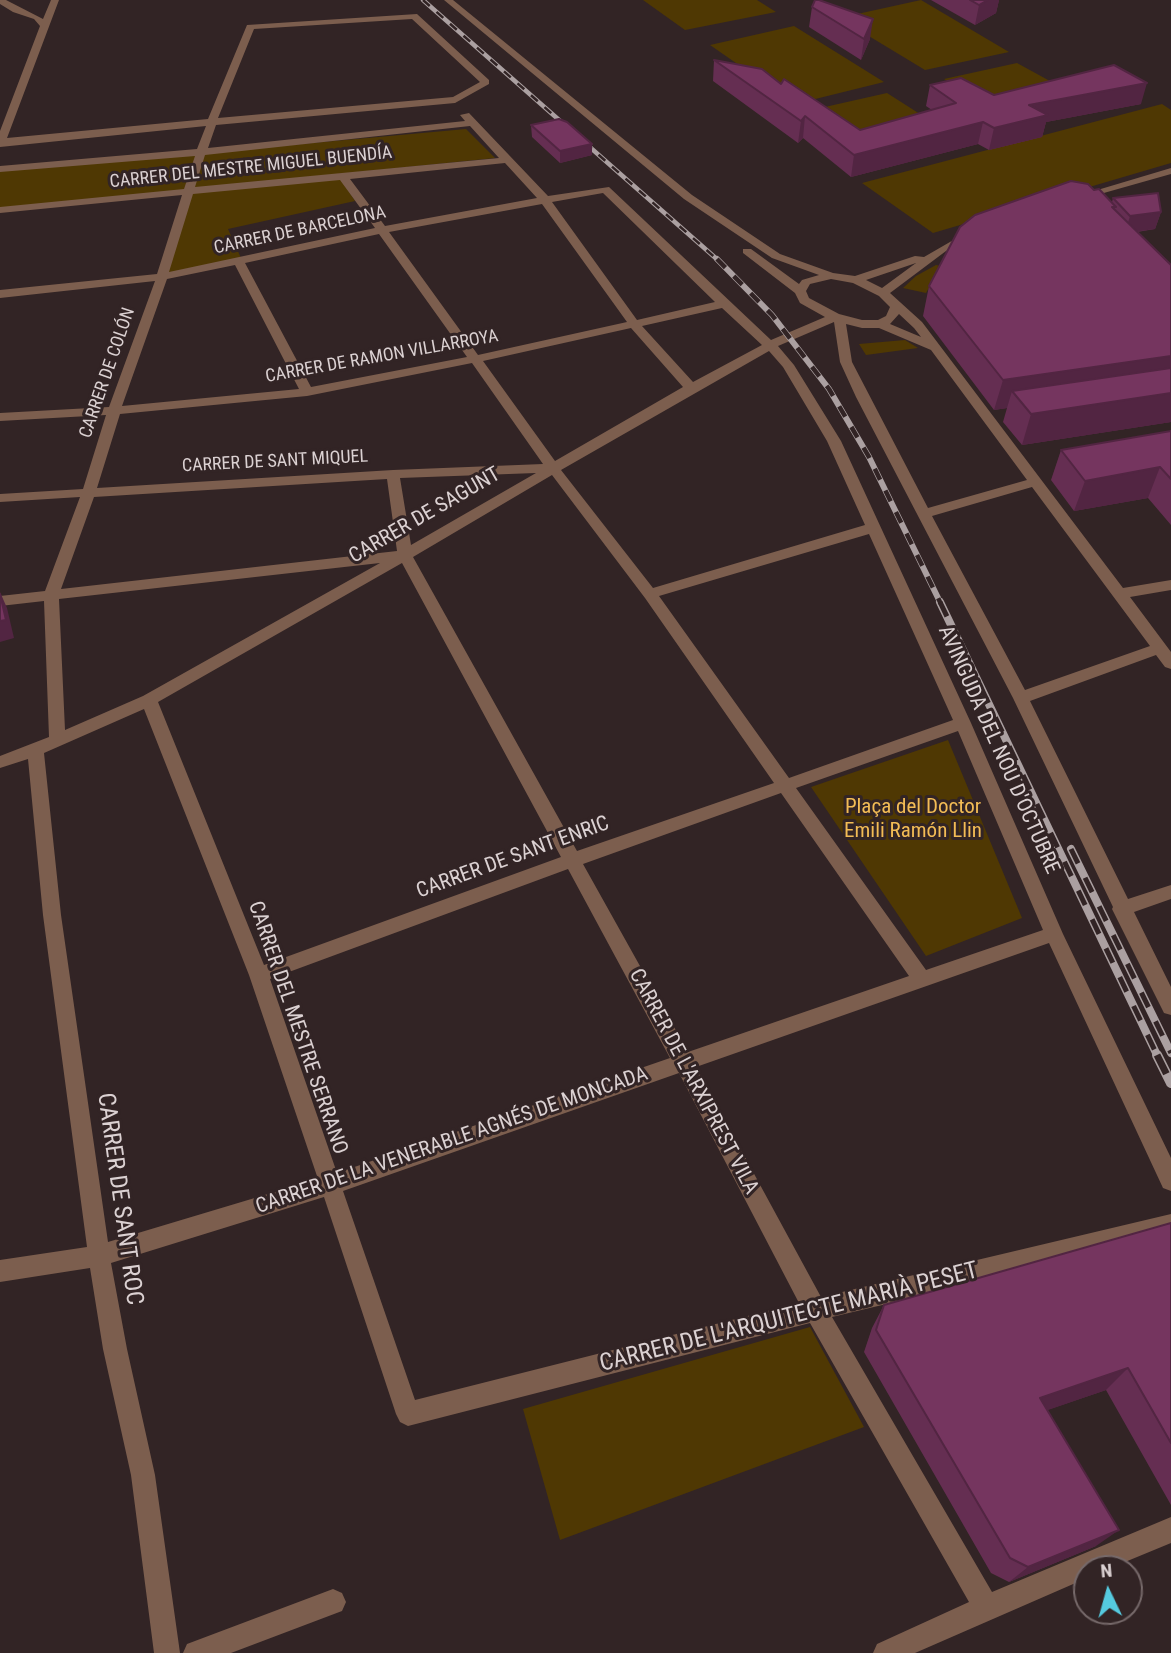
<!DOCTYPE html>
<meta charset="utf-8">
<style>
body{margin:0}
#map{position:relative;width:1171px;height:1653px;overflow:hidden;background:#322425;font-family:"Roboto Condensed",sans-serif}
canvas{display:block}
.north{position:absolute;left:1073px;top:1555px;width:70px;height:70px;box-sizing:border-box;background:#322425;border:2px solid #76696a;border-radius:50%;rotate:355deg;font-size:19px;font-weight:700;line-height:28px;text-align:center;color:#dbd1d2}
.north::after{content:'';display:block;margin:auto;width:24px;height:32px;background:#55cadf;clip-path:polygon(50% 0,100% 100%,50% 72%,0 100%)}
</style>
<div id="map">
<canvas width="1171" height="1653"></canvas>
<div class="north">N</div>
</div>
<script>
const g = document.querySelector('canvas').getContext('2d');
g.lineJoin = 'round';
function paint(path, color) { g.fillStyle = color; g.fill(path, 'evenodd'); }
const shape = rows => new Path2D(rows.map(r => 'M' + r).join(''));
function trace(path, color, width, dash) { g.strokeStyle = color; g.lineWidth = width; g.lineCap = dash ? 'butt' : 'round'; g.setLineDash(dash || []); g.stroke(path); }
function drawText(font, color, halo, rows, align = 'center') {
  g.font = font + ' "Roboto Condensed",sans-serif'; g.lineWidth = 6; g.setLineDash([]); g.textBaseline = 'middle'; g.strokeStyle = halo; g.fillStyle = color; for (const [text, x, y, turn = 0] of rows) {
    g.save(); g.translate(x, y); g.rotate((+turn || 0) * Math.PI / 180); g.textAlign = isNaN(turn) ? turn : align; if (halo) g.strokeText(text, 0, 0); g.fillText(text, 0, 0); g.restore();
  }
}
paint(shape([
 [643,0,757,0,776,12,685,30],
 [921,0,1009,52,925,70,839,18],
 [794,26,884,82,795,104,710,45],
 [1017,63,1070,92,990,109,944,79],
 [887,93,934,123,854,143,807,111],
 [1162,104,1171,110,1171,163,933,233,862,183],
 [466,129,495,158,192,189,203,153],
 [197,154,184,190,0,208,0,171],
 [340,178,355,201,228,229,241,258,167,273,189,193],
 [936,265,941,266,926,293,903,288,916,276],
 [905,340,918,348,866,355,859,344],
 [948,740,1022,918,926,956,811,787],
 [810,1327,864,1427,560,1540,523,1409]
]), '#4f3803');
paint(shape([
 [0,0,6,0,43,19,51,0,59,0,7,138,208,119,247,25,417,14,489,80,489,84,455,103,216,125,208,148,465,121,460,115,469,113,548,196,609,187,771,340,825,317,800,303,795,293,743,253,743,249,751,249,799,284,802,280,819,275,772,258,684,199,444,0,453,0,692,195,780,254,833,273,855,276,915,256,924,257,969,231,977,231,977,235,946,251,890,293,922,322,1123,588,1171,580,1171,590,1130,597,1171,652,1171,669,1165,667,1156,655,1030,701,1128,899,1171,885,1171,899,1134,912,1171,987,1171,1015,1164,1013,1112,909,1113,907,1013,698,856,397,840,362,834,322,778,346,794,365,841,441,971,723,1063,934,1171,1158,1171,1191,1163,1188,1049,943,696,1067,821,1297,1171,1214,1171,1236,832,1317,992,1592,1171,1517,1171,1543,1108,1569,1087,1569,1087,1578,915,1653,873,1653,877,1644,969,1602,810,1323,408,1426,400,1422,396,1414,324,1197,111,1263,127,1349,155,1475,180,1653,154,1653,131,1475,103,1349,90,1268,0,1282,0,1260,87,1247,43,915,28,759,0,768,0,756,49,737,44,601,0,606,0,596,45,591,80,497,0,502,0,494,83,489,106,415,0,421,0,413,109,407,155,281,0,298,0,290,157,274,182,195,0,213,0,207,184,189,195,156,0,172,0,166,197,149,206,126,0,147,0,131,40,26,34,19,13,12,0,4,0,0],
 [412,19,480,82,453,97,218,118,254,29,412,19],
 [470,126,499,158,195,187,205,155,470,126],
 [505,163,537,198,385,226,350,179,505,163],
 [340,180,375,228,169,272,193,194,340,180],
 [603,193,715,302,637,320,552,202,603,193],
 [542,204,627,322,478,355,389,232,542,204],
 [379,234,467,357,311,387,245,263,379,234],
 [916,263,882,288,866,280,916,263],
 [235,265,299,389,122,406,167,279,235,265],
 [831,279,853,283,879,296,890,307,886,316,878,320,862,320,839,314,809,298,806,291,810,284,831,279],
 [722,308,762,345,693,382,642,326,722,308],
 [899,314,914,328,921,337,890,324,899,314],
 [846,324,862,328,879,328,931,350,1027,480,928,508,852,362,846,324],
 [631,328,683,387,555,461,483,361,631,328],
 [769,351,783,367,827,441,865,525,653,588,561,470,769,351],
 [472,363,543,464,393,470,97,488,120,414,307,396,472,363],
 [536,473,411,545,400,478,536,473],
 [552,475,645,598,774,783,577,851,413,557,552,475],
 [387,479,397,551,61,589,94,497,387,479],
 [1032,487,1150,646,1025,690,932,516,1032,487],
 [869,534,953,720,789,778,659,596,869,534],
 [380,563,143,696,65,730,59,599,380,563],
 [402,563,561,857,264,965,158,702,402,563],
 [144,709,249,975,318,1179,108,1242,61,915,44,753,144,709],
 [958,731,1043,930,926,970,796,788,958,731],
 [781,793,909,976,688,1052,583,864,781,793],
 [568,869,670,1058,337,1173,270,979,568,869],
 [679,1073,799,1303,415,1400,343,1191,679,1073],
 [1171,168,1171,174,1079,200,1074,197,1171,168],
 [333,1589,342,1593,346,1602,342,1611,231,1653,183,1653,187,1644,333,1589]
]), '#7c5e4e');
const railFar3 = shape([
 [423,0,719,261]
]);
const railFar2 = shape([
 [717,259,772,315,829,389,869,457,941,604]
]);
const railFar1 = shape([
 [940,602,1158,1057],
 [1071,849,1171,1053]
]);
const rail = shape([
 [1157,1055,1171,1083]
]);
trace(railFar3, '#aba0a1', 4.5);
trace(railFar2, '#aba0a1', 6);
trace(railFar1, '#aba0a1', 8);
trace(rail, '#aba0a1', 10);
trace(railFar3, '#322425', 2.5, [9]);
trace(railFar2, '#322425', 4.5, [12]);
trace(railFar1, '#322425', 5, [16]);
trace(rail, '#322425', 7, [21]);
paint(shape([
 [931,0,999,0,996,13,975,25],
 [812,7,870,39,861,60,809,27],
 [714,60,781,84,860,130,932,110,926,106,930,85,994,95,1141,104,1046,122,1042,137,989,150,978,144,851,177,803,138,798,143,713,81],
 [531,125,592,155,560,163,532,137],
 [1094,190,1112,202,1113,198,1161,212,1155,229,1137,232,1171,265,1171,422,1022,445,1003,422,1007,408,994,410,923,316,929,286],
 [1171,431,1171,525,1148,498,1074,511,1051,480,1061,450],
 [1171,1223,1171,1505,1106,1390,1047,1410,1096,1546,1009,1582,991,1573,864,1352,872,1328,884,1305]
]), '#652e52');
paint(shape([
 [988,0,999,0,996,13,975,25,979,5],
 [873,19,870,39,861,60,864,39],
 [1147,83,1141,104,1046,122,1042,137,989,150,994,128,1029,105],
 [805,116,803,138,798,143,801,121],
 [983,122,978,144,851,177,854,155],
 [592,144,592,155,560,163,560,151],
 [1161,212,1155,229,1125,233,1130,216],
 [1171,356,1171,384,1012,391,1007,408,994,410,1003,380],
 [1171,393,1171,422,1022,445,1031,414],
 [1160,467,1148,498,1074,511,1085,481],
 [0,592,7,608,14,638,0,642],
 [1128,1368,1106,1390,1022,1419,1040,1398],
 [1119,1530,1096,1546,1009,1582,1028,1567]
]), '#522542');
const building = shape([
 [815,0,819,0,873,19,864,39,812,7,815,0],
 [970,0,988,0,979,5,970,0],
 [714,60,762,69,781,84,784,79,860,130,956,103,930,85,961,78,994,95,1114,65,1147,83,1029,105,1048,115,994,128,983,122,854,155,805,116,801,121,714,60],
 [559,119,567,122,592,144,560,151,531,125,559,119],
 [1071,181,1088,184,1094,190,1099,189,1116,207,1112,207,1171,265,1171,356,1003,380,929,286,960,227,975,215,1071,181],
 [1158,193,1161,212,1130,216,1113,198,1158,193],
 [1171,368,1171,393,1031,414,1012,391,1171,368],
 [1171,431,1171,479,1160,467,1085,481,1061,450,1171,431],
 [0,594,6,620,0,621,0,594],
 [1171,1223,1171,1443,1128,1368,1040,1398,1119,1530,1028,1567,1010,1558,876,1330,884,1305,1171,1223]
]);
paint(building, '#75355f');
trace(building, '#522542', 2);
drawText('18px', '#dbd1d2', '#322425', [
 ["CARRER DEL MESTRE MIGUEL BUENDÍA",251,168,-6],
 ["CARRER DE BARCELONA",300,231,-12],
 ["CARRER DE RAMON VILLARROYA",382,357,-10],
 ["CARRER DE COLÓN",108,373,-71],
 ["CARRER DE SANT MIQUEL",275,462,-3]
]);
drawText('21px', '#dbd1d2', '#322425', [
 ["CARRER DE SAGUNT",425,516,-30],
 ["AVINGUDA DEL NOU D'OCTUBRE",998,750,66],
 ["CARRER DE SANT ENRIC",513,858,-20],
 ["CARRER DEL MESTRE SERRANO",297,1028,71],
 ["CARRER DE L'ARXIPREST VILA",693,1082,62],
 ["CARRER DE LA VENERABLE AGNÉS DE MONCADA",452,1141,-19]
]);
drawText('21px', '#f3bc55', '#322425', [
 ["Plaça del Doctor",913,808],
 ["Emili Ramón Llin",913,832]
]);
drawText('24px', '#dbd1d2', '#322425', [
 ["CARRER DE SANT ROC",119,1199,82],
 ["CARRER DE L'ARQUITECTE MARIÀ PESET",789,1318,-14]
]);
</script>
